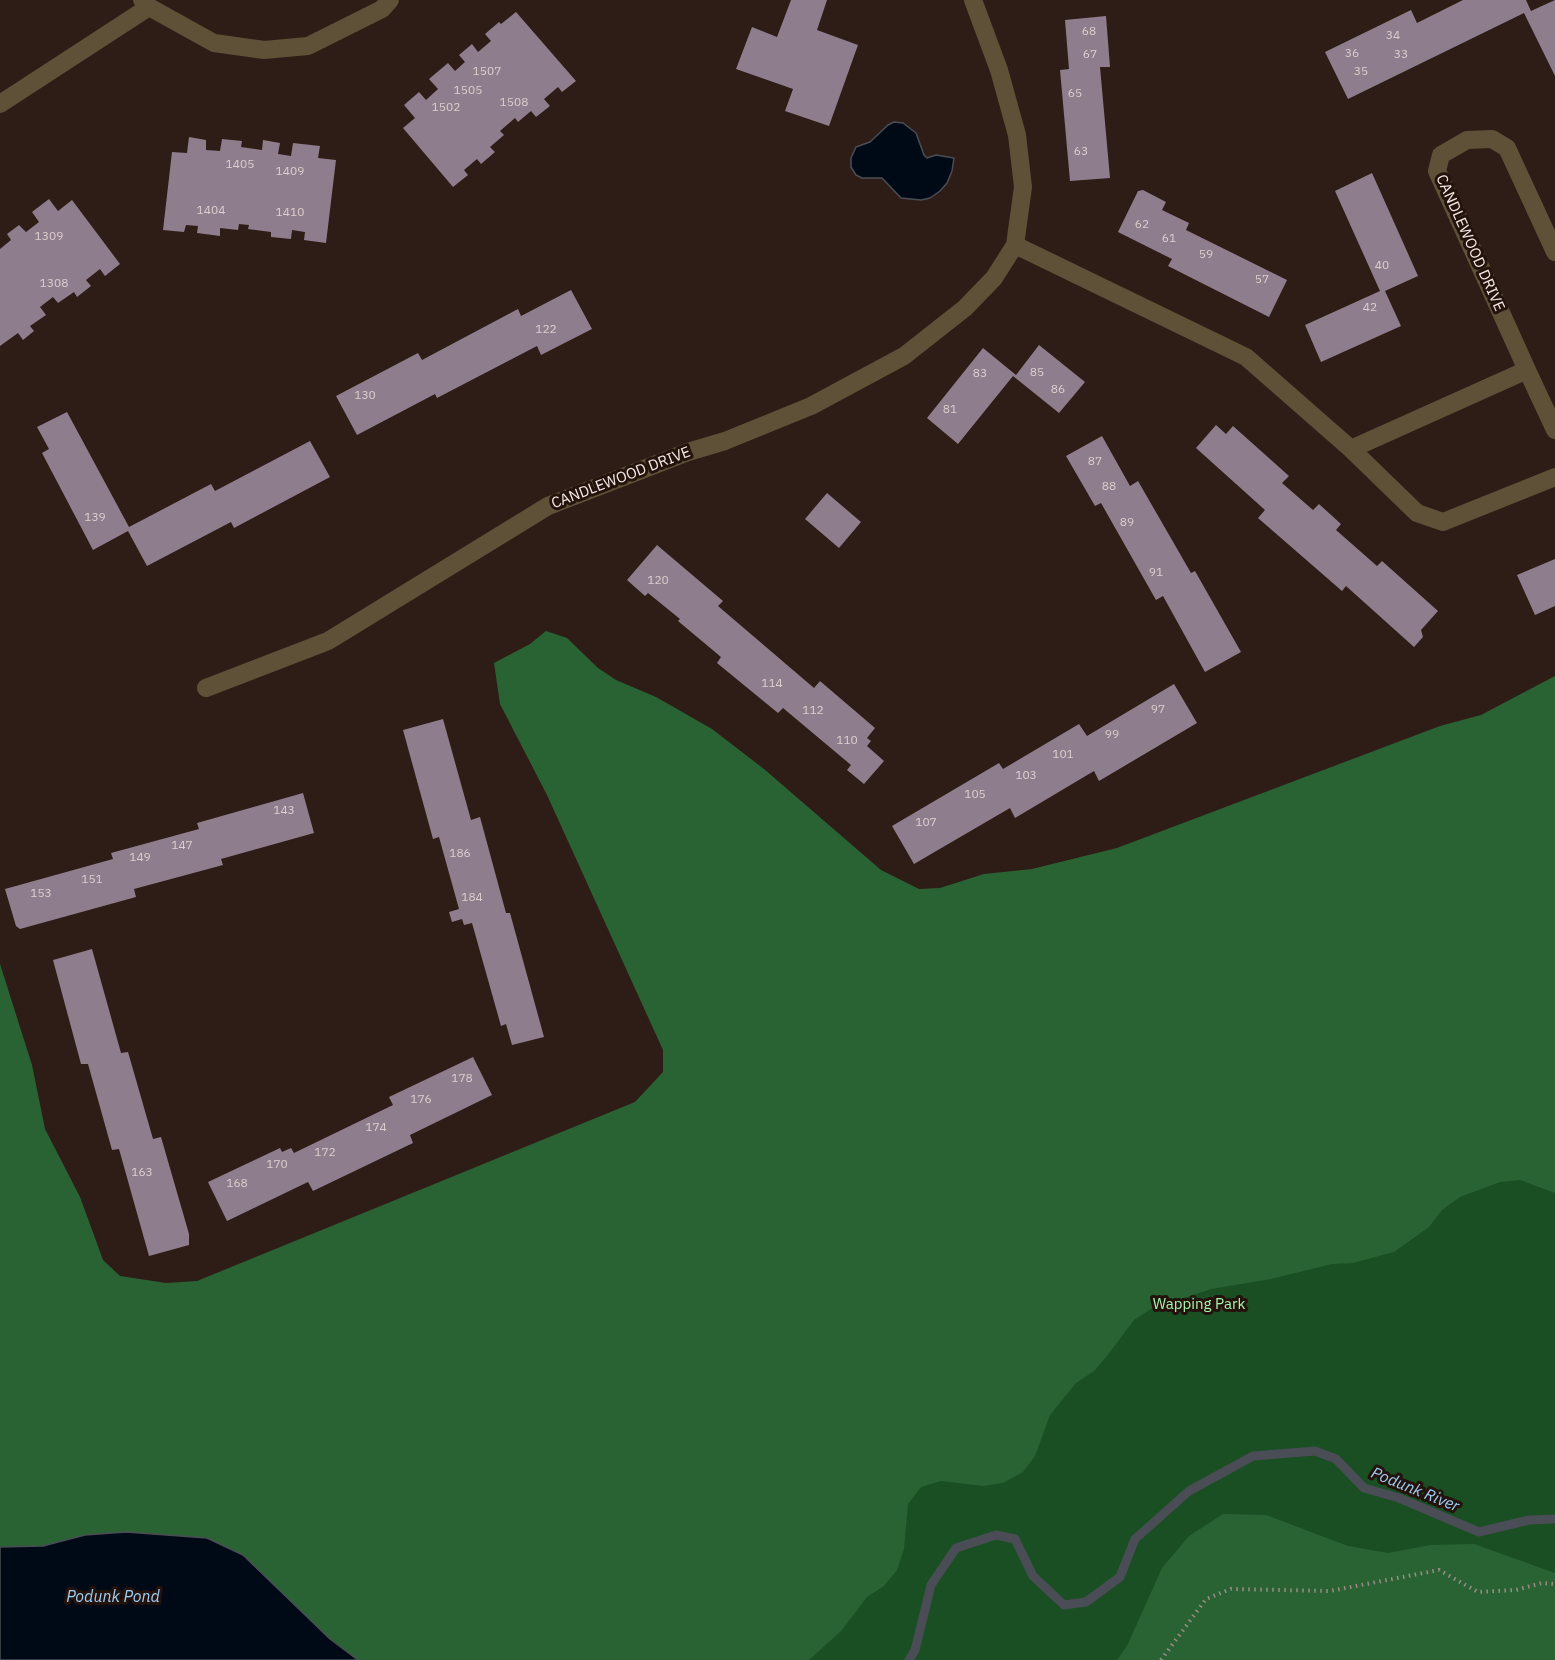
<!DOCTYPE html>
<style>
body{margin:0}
canvas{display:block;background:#2e1c16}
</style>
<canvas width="1555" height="1660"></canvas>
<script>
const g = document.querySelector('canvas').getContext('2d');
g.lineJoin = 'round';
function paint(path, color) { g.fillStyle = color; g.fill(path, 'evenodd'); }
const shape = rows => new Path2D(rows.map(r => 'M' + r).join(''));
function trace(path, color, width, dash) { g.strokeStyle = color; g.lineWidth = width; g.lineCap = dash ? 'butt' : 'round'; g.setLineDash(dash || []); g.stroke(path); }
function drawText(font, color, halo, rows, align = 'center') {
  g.font = font + ' "IBM Plex Sans",sans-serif'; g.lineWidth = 6; g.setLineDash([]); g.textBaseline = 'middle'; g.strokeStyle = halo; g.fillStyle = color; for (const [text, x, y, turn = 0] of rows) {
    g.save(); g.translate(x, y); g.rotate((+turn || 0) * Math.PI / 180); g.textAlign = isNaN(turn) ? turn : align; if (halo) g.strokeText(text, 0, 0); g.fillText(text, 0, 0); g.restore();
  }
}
paint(shape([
 [1555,735,1555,1660,14,1660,0,1486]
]), '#1a4e23');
paint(shape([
 [546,631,567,638,598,668,616,680,656,697,712,729,764,769,881,870,919,889,940,888,984,874,1032,869,1117,848,1440,726,1481,715,1555,676,1555,1193,1520,1180,1500,1182,1460,1197,1442,1210,1429,1227,1394,1252,1353,1263,1332,1264,1271,1279,1211,1289,1151,1309,1134,1320,1107,1356,1094,1371,1076,1383,1050,1415,1035,1456,1023,1472,1003,1483,983,1486,941,1481,921,1487,908,1504,904,1549,897,1570,884,1586,867,1597,842,1630,809,1660,358,1660,330,1639,85,1535,43,1546,0,1547,0,964,32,1065,45,1129,80,1197,103,1260,120,1276,166,1283,197,1281,635,1102,663,1072,663,1050,547,795,500,704,494,663,530,644],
 [1223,1514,1266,1515,1348,1546,1388,1553,1430,1545,1474,1544,1555,1573,1555,1660,1117,1660,1127,1646,1162,1568,1189,1536]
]), '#2a6333');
const water = shape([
 [894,122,903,123,916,133,924,155,927,158,936,155,954,158,952,171,947,183,940,191,930,198,921,200,901,198,882,178,862,178,856,175,851,167,851,158,856,147,870,142,888,125,894,122],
 [126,1532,207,1538,243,1555,330,1639,358,1660,0,1660,0,1547,43,1546,85,1535,126,1532]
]);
paint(water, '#000a17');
trace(water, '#4a4d55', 1.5);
trace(shape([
 [909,1660,915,1650,931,1585,956,1548,996,1535,1015,1539,1033,1576,1064,1605,1086,1602,1120,1577,1135,1539,1189,1491,1253,1456,1315,1451,1336,1459,1364,1488,1399,1498,1479,1532,1529,1520,1555,1519]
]), '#4a4d55', 9);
paint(shape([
 [791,0,827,0,817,30,858,45,829,126,785,111,793,89,736,69,752,27,777,37],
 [1463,0,1526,0,1531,11,1555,0,1555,76,1524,13,1348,99,1325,52,1411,10,1417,23],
 [516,12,576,81,562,92,558,87,544,99,550,106,536,117,531,111,518,122,515,118,500,131,504,135,490,147,495,152,481,164,477,159,464,170,468,175,453,187,403,128,415,118,404,105,419,92,426,100,438,89,429,79,448,63,455,71,465,62,459,55,472,44,478,52,491,41,485,34,499,22,501,24],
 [1106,16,1110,67,1100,67,1110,178,1070,181,1060,70,1069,69,1065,20],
 [189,137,206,140,206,150,220,151,222,139,242,141,241,147,262,150,263,140,280,143,278,154,291,156,293,143,320,146,318,158,336,160,326,243,304,240,305,232,292,230,291,239,271,237,271,232,248,229,249,225,239,224,238,230,220,228,220,236,197,233,198,226,186,225,184,232,163,230,172,152,187,153],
 [1372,173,1418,276,1385,291,1401,326,1321,362,1305,325,1380,291,1335,191],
 [1143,190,1166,202,1162,210,1189,223,1186,230,1287,280,1269,317,1168,266,1172,259,1118,232,1138,191],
 [49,199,58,211,72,200,120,264,105,276,100,269,86,280,91,286,77,297,74,292,58,303,53,297,40,307,46,315,30,326,34,331,23,340,18,333,0,346,0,249,11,240,7,234,19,225,26,232,39,222,32,212],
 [571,290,592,329,541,355,537,346,437,398,435,394,357,435,336,396,418,353,422,360,518,309,521,316],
 [1039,345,1085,382,1059,413,1013,376,958,444,927,418,983,348,1016,375],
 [67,412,129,527,211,484,215,491,310,441,330,477,234,528,231,522,147,566,128,531,93,550,42,453,49,449,37,427],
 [1216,425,1226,434,1233,426,1289,476,1282,483,1313,510,1319,504,1341,524,1336,530,1377,566,1382,561,1438,611,1421,630,1423,637,1414,647,1346,586,1342,591,1258,518,1265,510,1196,448],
 [1102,436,1130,486,1138,481,1191,573,1195,571,1241,652,1205,672,1163,596,1156,600,1101,503,1095,506,1066,456],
 [827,493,861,522,839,548,805,519],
 [657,545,723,601,718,606,814,688,820,681,875,728,867,738,871,741,867,746,884,761,864,784,847,770,851,765,783,708,778,713,717,663,721,657,678,621,680,619,648,593,645,596,627,580],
 [1555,559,1555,606,1535,615,1517,575],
 [1174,684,1197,723,1099,781,1094,771,1015,818,1010,808,914,864,892,826,999,763,1003,769,1079,724,1087,736],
 [443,719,471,820,480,817,506,913,510,913,544,1037,512,1045,506,1024,501,1026,472,923,464,925,462,919,452,922,449,912,459,909,439,837,433,839,403,730],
 [303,793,314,833,221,859,223,865,134,889,136,897,20,929,16,926,5,889,113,859,111,853,199,829,197,823],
 [92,949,121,1053,128,1052,153,1139,161,1137,189,1234,189,1245,149,1256,119,1149,112,1150,88,1064,81,1064,53,960],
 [473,1057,492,1095,410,1135,413,1143,313,1191,308,1182,227,1221,208,1182,280,1148,282,1152,291,1148,294,1153,393,1105,389,1097]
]), '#8e7d8c');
trace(shape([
 [1161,1660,1206,1599,1231,1589,1330,1591,1439,1570,1478,1592,1516,1590,1542,1583,1555,1584]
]), '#9b8c87', 4, [1.5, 4.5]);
trace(shape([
 [142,0,149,7,214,43,264,50,308,46,382,9,390,0],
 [0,104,149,7],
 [1015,245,1246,357,1351,449,1417,513,1443,522,1555,477],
 [1527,370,1555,430],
 [1351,449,1527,370,1437,171,1441,155,1467,140,1492,139,1507,148,1555,252],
 [206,688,328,641,548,506,688,452,725,441,811,406,904,356,965,308,994,278,1015,245,1023,187,1017,135,999,70,973,0]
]), '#5e5137', 18);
drawText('12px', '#ddcfcf', null, [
 ["68",1089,32],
 ["34",1393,36],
 ["36",1352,54],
 ["67",1090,55],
 ["33",1401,55],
 ["1507",487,72],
 ["35",1361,72],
 ["1505",468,91],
 ["65",1075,94],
 ["1508",514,103],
 ["1502",446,108],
 ["63",1081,152],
 ["1405",240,165],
 ["1409",290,172],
 ["1404",211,211],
 ["1410",290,213],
 ["62",1142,225],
 ["1309",49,237],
 ["61",1169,239],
 ["59",1206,255],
 ["40",1382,266],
 ["57",1262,280],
 ["1308",54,284],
 ["42",1370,308],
 ["122",546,330],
 ["85",1037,373],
 ["83",980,374],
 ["86",1058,390],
 ["130",365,396],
 ["81",950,410],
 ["87",1095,462],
 ["88",1109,487],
 ["139",95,518],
 ["89",1127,523],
 ["91",1156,573],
 ["120",658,581],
 ["114",772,684],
 ["97",1158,710],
 ["112",813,711],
 ["99",1112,735],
 ["110",847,741],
 ["101",1063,755],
 ["103",1026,776],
 ["105",975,795],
 ["143",284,811],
 ["107",926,823],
 ["147",182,846],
 ["186",460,854],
 ["149",140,858],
 ["151",92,880],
 ["153",41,894],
 ["184",472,898],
 ["178",462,1079],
 ["176",421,1100],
 ["174",376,1128],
 ["172",325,1153],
 ["170",277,1165],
 ["163",142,1173],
 ["168",237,1184]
]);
drawText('15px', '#f7eae5', '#24130d', [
 ["CANDLEWOOD DRIVE",1470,243,66],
 ["CANDLEWOOD DRIVE",621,478,-21]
]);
drawText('15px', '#a5f6ad', '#24130d', [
 ["Wapping Park",1199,1305]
]);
drawText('italic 16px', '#9dcff7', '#24130d', [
 ["Podunk River",1415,1490,22],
 ["Podunk Pond",113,1597]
]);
</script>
